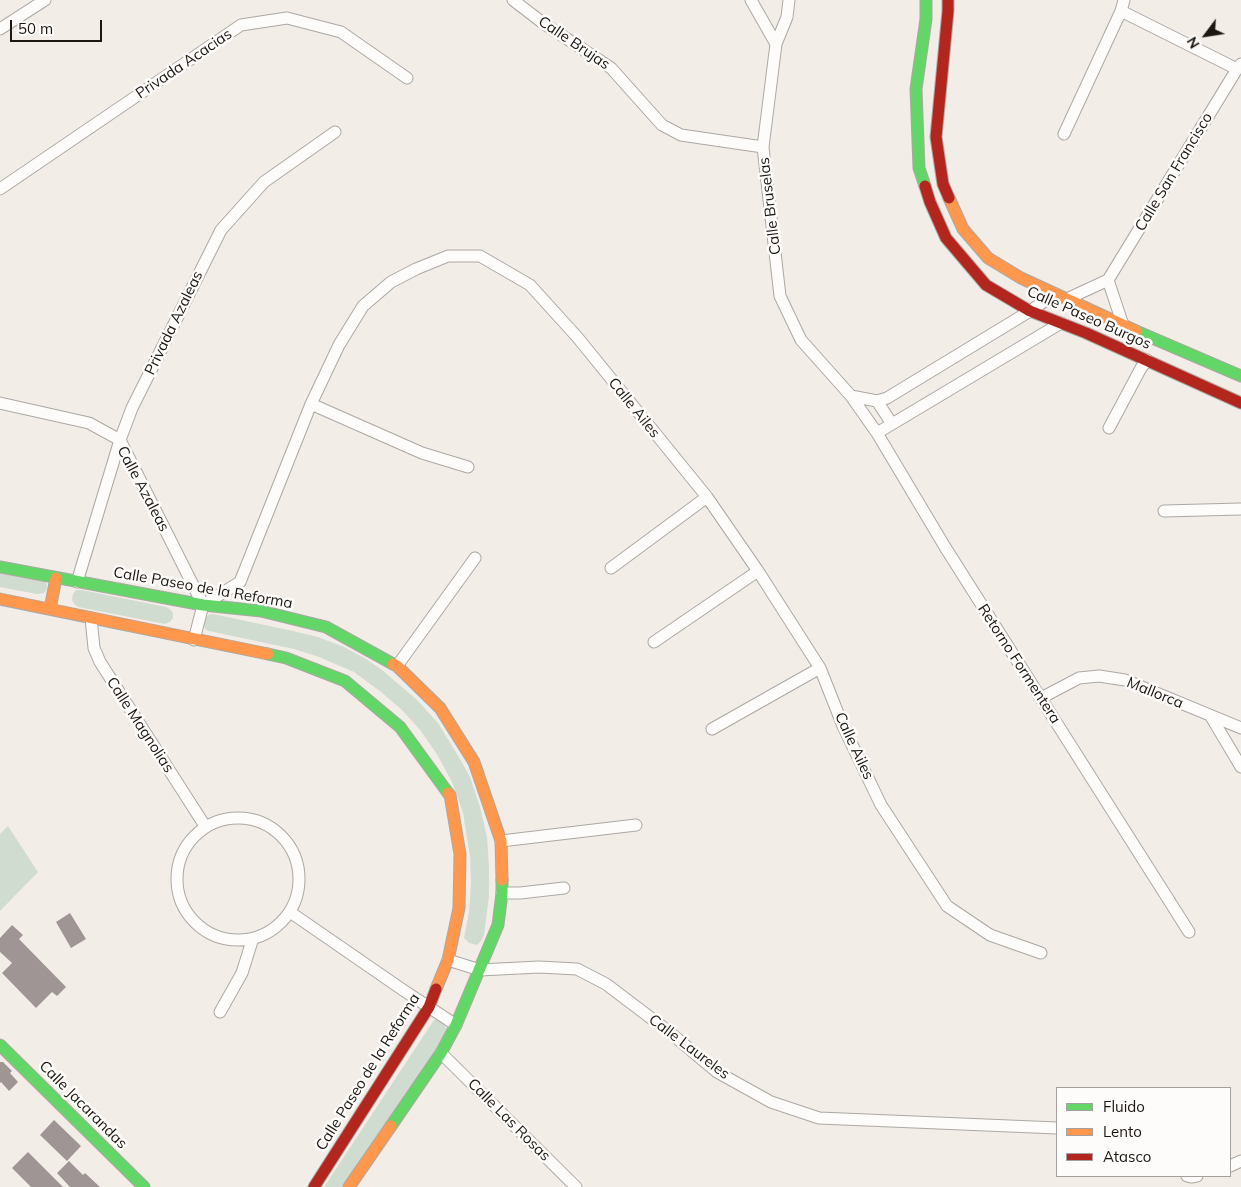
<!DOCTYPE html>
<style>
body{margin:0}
#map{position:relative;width:1241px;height:1187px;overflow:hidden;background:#f3ede7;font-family:Mulish,sans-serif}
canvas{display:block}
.legend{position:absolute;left:1056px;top:1087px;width:175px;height:90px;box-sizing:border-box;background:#fefcfa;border:1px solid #a3a09e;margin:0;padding:6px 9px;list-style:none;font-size:15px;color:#1b1713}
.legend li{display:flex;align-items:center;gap:10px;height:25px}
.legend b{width:25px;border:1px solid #a3a09e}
.north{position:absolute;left:1181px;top:10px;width:50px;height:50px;-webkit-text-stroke:4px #fefcfa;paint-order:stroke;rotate:239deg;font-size:14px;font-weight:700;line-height:20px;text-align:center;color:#1b1713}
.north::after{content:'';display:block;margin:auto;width:18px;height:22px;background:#1b1713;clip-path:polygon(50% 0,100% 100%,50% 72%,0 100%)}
.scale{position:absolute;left:10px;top:20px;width:92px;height:22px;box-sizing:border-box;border:2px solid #1b1713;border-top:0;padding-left:6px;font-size:15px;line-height:18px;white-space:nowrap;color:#1b1713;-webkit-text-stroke:4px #fefcfa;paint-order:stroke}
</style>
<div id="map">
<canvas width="1241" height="1187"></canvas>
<ul class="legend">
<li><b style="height:6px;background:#63d668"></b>Fluido</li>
<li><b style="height:6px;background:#ff974d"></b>Lento</li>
<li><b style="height:6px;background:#b3261e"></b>Atasco</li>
</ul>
<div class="north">N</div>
<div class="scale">50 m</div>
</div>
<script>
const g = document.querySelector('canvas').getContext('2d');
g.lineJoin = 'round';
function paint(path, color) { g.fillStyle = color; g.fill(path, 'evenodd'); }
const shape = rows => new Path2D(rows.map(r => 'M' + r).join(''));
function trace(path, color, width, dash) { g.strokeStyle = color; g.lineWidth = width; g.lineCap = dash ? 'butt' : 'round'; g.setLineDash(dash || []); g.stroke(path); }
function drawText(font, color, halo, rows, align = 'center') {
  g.font = font + ' Mulish,sans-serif'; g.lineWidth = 5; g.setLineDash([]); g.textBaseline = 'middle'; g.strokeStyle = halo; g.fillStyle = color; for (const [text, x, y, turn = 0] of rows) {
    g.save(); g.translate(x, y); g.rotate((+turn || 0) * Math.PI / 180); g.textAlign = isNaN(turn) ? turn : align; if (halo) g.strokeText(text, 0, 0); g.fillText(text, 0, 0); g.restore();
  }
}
paint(shape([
 [0,567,46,579,47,589,44,593,37,594,0,587],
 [76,590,82,590,166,607,170,609,173,613,173,618,170,622,165,624,78,607,75,605,72,600,73,594],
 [213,614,293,631,318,637,344,647,366,659,382,670,417,700,438,723,460,759,470,777,480,807,487,837,489,867,489,896,484,935,481,941,477,945,469,943,464,938,469,912,471,884,470,856,463,813,453,784,438,756,421,731,402,710,381,692,354,672,319,657,294,649,209,631,205,629,204,625,205,619,208,615],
 [8,826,38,872,0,911,0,834],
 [434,1020,440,1020,449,1031,345,1187,324,1187]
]), '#d1dcd0');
paint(shape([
 [70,913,86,939,71,948,56,922],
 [12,925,23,935,19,939,66,987,57,996,52,992,36,1008,2,973,12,963,0,952,0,938],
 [0,1062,3,1062,12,1071,10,1073,18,1082,9,1091,1,1082,0,1083],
 [54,1120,81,1146,67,1161,40,1135],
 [28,1152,63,1187,31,1187,12,1168],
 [69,1161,83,1175,85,1173,100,1187,70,1187,57,1173]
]), '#9e9594');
const street = shape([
 [513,0,543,23,611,68,662,125,681,135,763,147],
 [751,0,776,44,763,147,780,296,801,340,851,396,877,433,945,547,1189,932],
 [1121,11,1237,69],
 [0,29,45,0],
 [776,44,787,17,789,0],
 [1064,134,1121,11,1124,0],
 [0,189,241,25,287,18,341,32,407,78],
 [1108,280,1123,325],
 [1067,299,1108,280,1237,69,1241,64],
 [851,396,877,401,887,398,1030,311,1055,294],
 [877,401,892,424],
 [0,403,89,423,120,440],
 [311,404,422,453,468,467],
 [1109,428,1141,368,1147,360],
 [877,433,1061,323],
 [120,440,203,605,194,640],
 [1164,511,1241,509],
 [611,568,707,497],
 [77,582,120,440,132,408,221,230,264,182,335,132],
 [203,605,240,582,311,404,339,345,363,306,391,282,416,269,448,256,480,256,530,285,578,338,707,497,758,571,820,668,843,726,881,805,947,906,990,935,1041,953],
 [91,618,94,648,100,662,205,826],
 [654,642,758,571],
 [397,666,475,558],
 [1041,698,1079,678,1099,676,1125,680,1241,728],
 [1210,715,1241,767],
 [712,729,820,668],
 '177 879a61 61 0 1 1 122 0a61 61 0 1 1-122 0Z',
 [501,841,636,825],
 [502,893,520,893,564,888],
 [290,912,403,990,456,1025],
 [448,960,480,970,539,967,577,969,606,984,668,1031,717,1072,771,1102,819,1118,1057,1128],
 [220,1012,242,973,252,941],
 [441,1053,576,1187],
 [1230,1166,1241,1161],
 [1187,1176,1191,1177,1197,1176]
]);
const fast = shape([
 [925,186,919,168,916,89,926,19,926,0],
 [1136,331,1241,376],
 [0,567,203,605,261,611,326,627,393,664],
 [268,654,286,658,345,681,400,727,448,793],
 [0,1045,144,1187],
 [391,1126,441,1053,456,1025,498,925,502,893,502,880]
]);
const slow = shape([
 [949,198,963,229,988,258,1021,278,1136,331],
 [0,599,268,654],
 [50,609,56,578],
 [393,664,397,666,440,708,474,762,501,841,502,880],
 [436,989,448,960,459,908,460,854,450,795,448,793],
 [349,1187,391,1126]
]);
const jam = shape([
 [948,0,948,11,936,137,943,184,949,198],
 [925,186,930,202,946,238,986,285,1030,311,1086,333,1241,403],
 [314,1187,429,1007,436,989]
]);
trace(street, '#aca8a3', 13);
trace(fast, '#aca8a3', 13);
trace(slow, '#aca8a3', 13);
trace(jam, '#aca8a3', 13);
trace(street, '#fdfcfb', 11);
trace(fast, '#63d668', 11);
trace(slow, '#ff974d', 11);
trace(jam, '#b3261e', 11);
drawText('15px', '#1b1713', '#fefcfa', [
 ["Calle Brujas",574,43,34],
 ["Privada Acacias",184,64,-34],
 ["Calle San Francisco",1174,172,-59],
 ["Calle Bruselas",770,206,-97],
 ["Calle Paseo Burgos",1089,318,24],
 ["Privada Azaleas",174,323,-64],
 ["Calle Ailes",634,408,51],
 ["Calle Azaleas",143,489,62],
 ["Calle Paseo de la Reforma",203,588,10],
 ["Retorno Formentera",1019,664,57],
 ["Mallorca",1155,693,22],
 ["Calle Magnolias",140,725,57],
 ["Calle Ailes",854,746,65],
 ["Calle Laureles",689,1047,37],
 ["Calle Paseo de la Reforma",368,1072,-58],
 ["Calle Jacarandas",83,1105,45],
 ["Calle Las Rosas",509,1120,45]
]);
</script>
